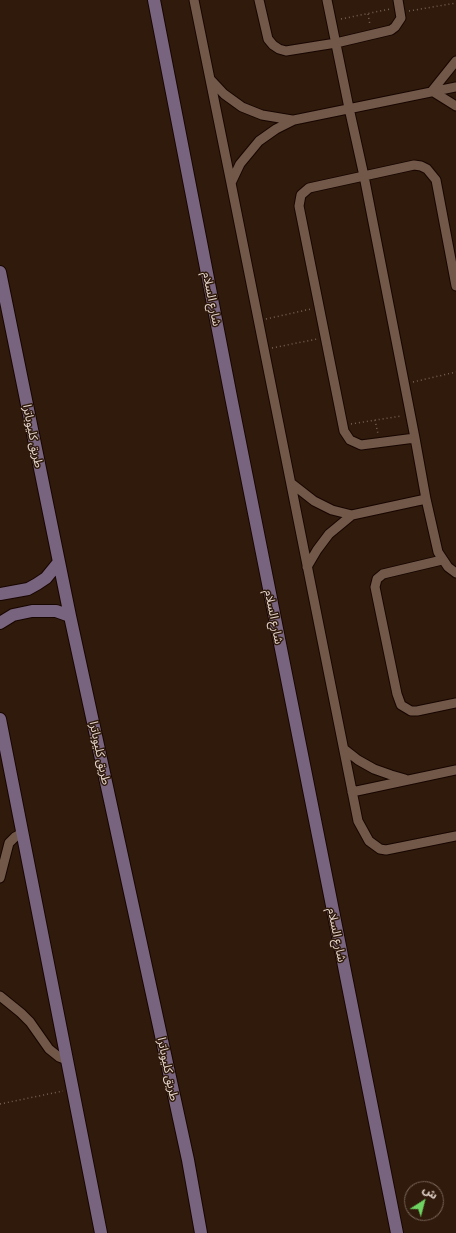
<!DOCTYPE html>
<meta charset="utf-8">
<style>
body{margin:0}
#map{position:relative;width:456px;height:1233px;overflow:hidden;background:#301a0c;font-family:Commissioner,"Noto Sans Arabic",sans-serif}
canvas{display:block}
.north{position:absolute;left:404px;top:1181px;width:40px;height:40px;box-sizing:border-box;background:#301a0c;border:1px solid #79665a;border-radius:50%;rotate:36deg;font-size:11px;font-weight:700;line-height:16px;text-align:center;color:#e6d7ce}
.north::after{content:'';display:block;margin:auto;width:14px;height:18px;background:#6ed361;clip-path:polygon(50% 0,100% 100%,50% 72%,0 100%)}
</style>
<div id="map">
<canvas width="456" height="1233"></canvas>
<div class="north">ش</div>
</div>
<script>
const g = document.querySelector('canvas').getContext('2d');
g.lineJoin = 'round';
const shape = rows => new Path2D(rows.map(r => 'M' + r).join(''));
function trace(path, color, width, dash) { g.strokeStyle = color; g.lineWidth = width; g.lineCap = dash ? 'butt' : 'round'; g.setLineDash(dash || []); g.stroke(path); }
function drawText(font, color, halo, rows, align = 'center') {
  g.font = font + ' Commissioner,"Noto Sans Arabic",sans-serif'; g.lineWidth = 3; g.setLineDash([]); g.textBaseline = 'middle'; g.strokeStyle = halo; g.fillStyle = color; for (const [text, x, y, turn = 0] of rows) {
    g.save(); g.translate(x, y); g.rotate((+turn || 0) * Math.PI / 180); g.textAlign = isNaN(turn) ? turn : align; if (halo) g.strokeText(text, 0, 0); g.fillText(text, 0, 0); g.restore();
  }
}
const street = shape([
 [194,0,231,183,358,821,369,841,380,849,386,850,456,836],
 [259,0,268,39,273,45,279,49,286,51,336,43,391,30,395,27,401,18,398,0],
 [327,0,349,108,364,176,415,438,426,499,438,552,448,567,456,573],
 [456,61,432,91,456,106],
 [210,79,224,94,242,107,262,115,292,120],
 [231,183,240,164,259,141,276,129,294,120,456,87],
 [415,438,361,445,350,440,344,431,299,206,301,195,309,188,414,165,421,166,427,169,436,180,456,286],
 [291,483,314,501,332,510,352,515],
 [442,560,383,574,377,579,375,587,397,694,401,705,411,711,417,711,456,703],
 [307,567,317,550,329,534,352,515,426,499],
 [344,749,358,760,374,769,391,775,405,779],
 [352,792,456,770],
 [0,878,9,843,15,837,22,833],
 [0,996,21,1013,30,1022,49,1049,59,1057,67,1060]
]);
const secondary = shape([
 [154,0,232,402,397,1233],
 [0,272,70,616,188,1160,201,1233],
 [0,594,28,589,37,584,46,578,59,562],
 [0,623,13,615,32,611,56,611,70,616],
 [0,719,101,1233]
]);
trace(street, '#170500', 11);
trace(secondary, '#170500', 14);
trace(shape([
 [409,11,456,3],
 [368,14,370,25],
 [341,19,390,9],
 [266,319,311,309],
 [272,348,317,339],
 [413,382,456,372],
 [375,420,378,434],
 [351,424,401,416],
 [0,1104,63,1091]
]), '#766256', 1.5, [1, 3]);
trace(street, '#715848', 9);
trace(secondary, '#78647e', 12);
drawText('12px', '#e6d7ce', '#301a0c', [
 ["شارع السلام",212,299,79],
 ["طريق كليوباترا",33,436,79],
 ["شارع السلام",274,617,79],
 ["طريق كليوباترا",100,753,78],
 ["شارع السلام",337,935,79],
 ["طريق كليوباترا",168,1069,78]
]);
</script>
